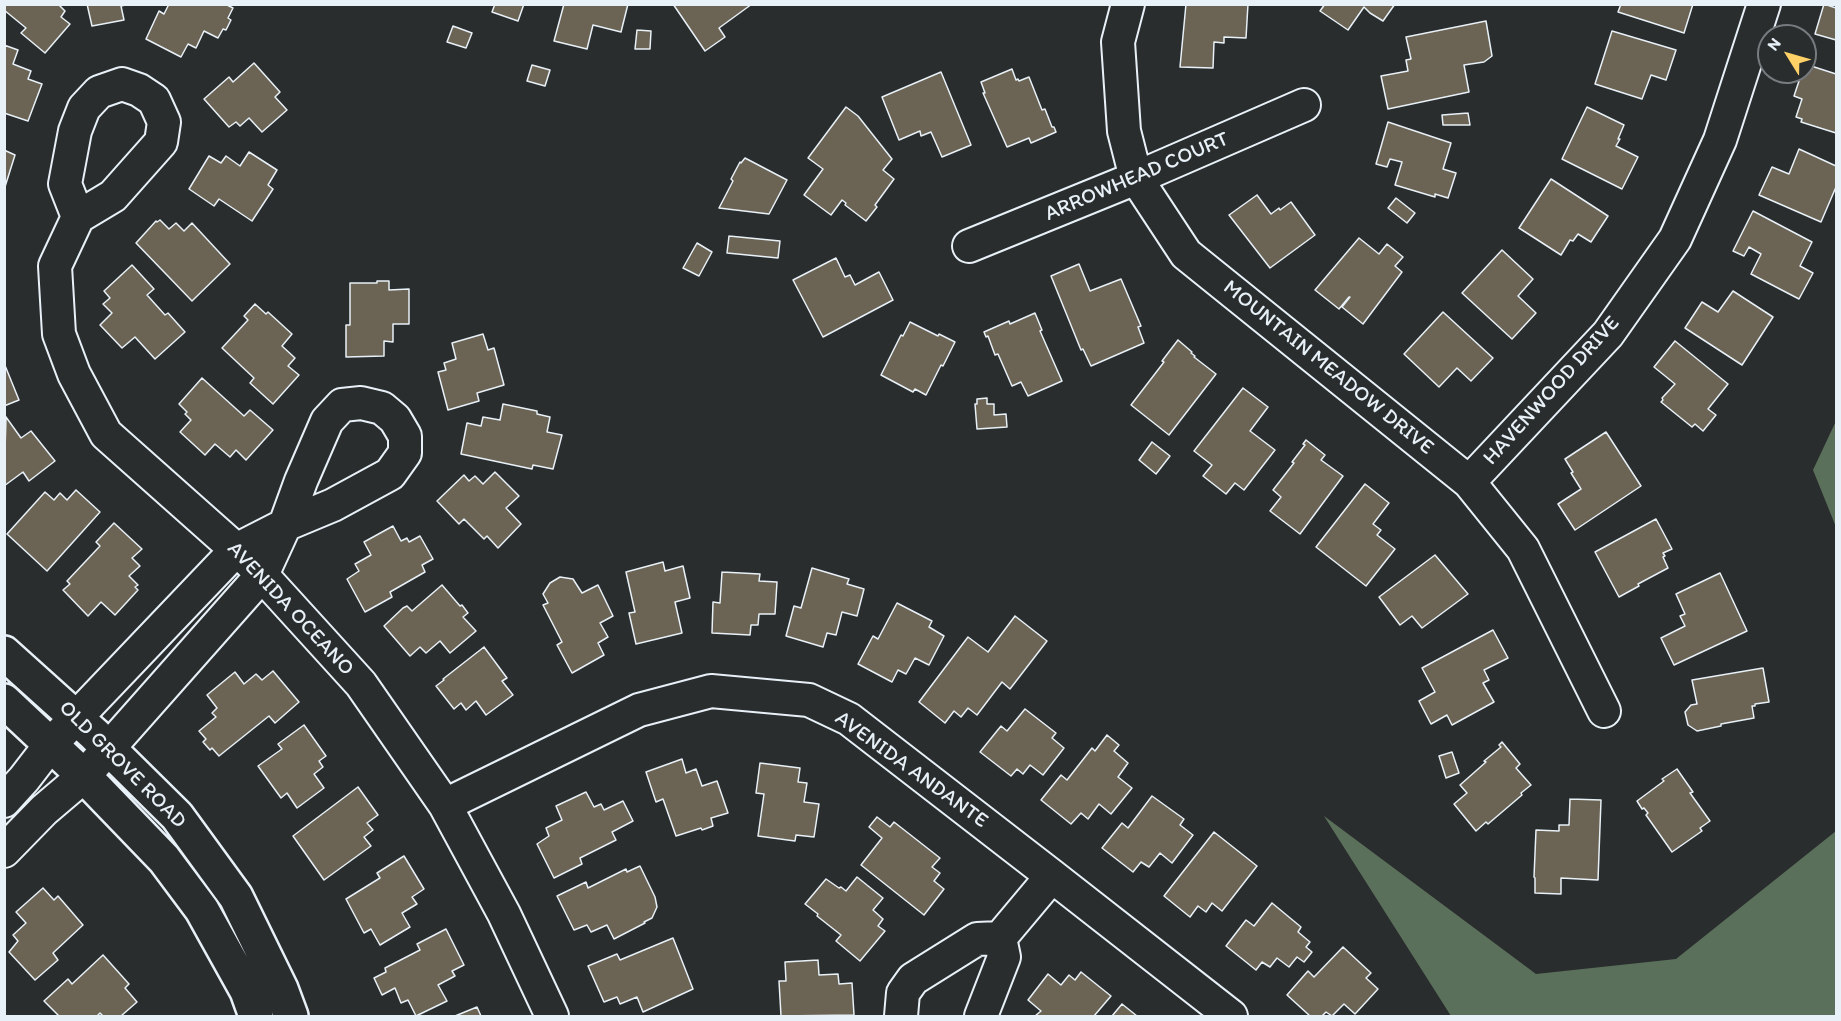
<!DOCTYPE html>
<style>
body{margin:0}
#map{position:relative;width:1841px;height:1021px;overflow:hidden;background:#2a2d2e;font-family:Itim,sans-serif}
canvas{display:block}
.frame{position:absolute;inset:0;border:6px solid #e8f1f8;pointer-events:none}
.north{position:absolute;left:1757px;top:24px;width:60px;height:60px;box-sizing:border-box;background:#2a2d2e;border:2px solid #767b7f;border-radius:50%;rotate:307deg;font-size:16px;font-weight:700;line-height:24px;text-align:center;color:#e8f1f8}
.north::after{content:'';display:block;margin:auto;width:21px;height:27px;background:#ffd166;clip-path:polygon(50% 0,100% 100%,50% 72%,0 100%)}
</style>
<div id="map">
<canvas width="1841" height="1021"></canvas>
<div class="frame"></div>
<div class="north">N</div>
</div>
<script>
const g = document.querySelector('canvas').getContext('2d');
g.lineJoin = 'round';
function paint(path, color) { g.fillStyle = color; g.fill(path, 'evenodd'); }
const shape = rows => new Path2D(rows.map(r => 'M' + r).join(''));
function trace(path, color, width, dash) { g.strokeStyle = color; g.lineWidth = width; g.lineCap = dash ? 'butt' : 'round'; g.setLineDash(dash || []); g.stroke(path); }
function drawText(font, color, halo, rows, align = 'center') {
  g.font = font + ' Itim,sans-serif'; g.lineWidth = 6; g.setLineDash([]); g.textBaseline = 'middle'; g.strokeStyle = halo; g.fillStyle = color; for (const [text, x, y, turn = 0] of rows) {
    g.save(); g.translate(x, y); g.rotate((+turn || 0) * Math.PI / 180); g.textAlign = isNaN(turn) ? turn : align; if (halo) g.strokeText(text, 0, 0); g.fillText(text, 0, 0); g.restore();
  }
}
paint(shape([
 [1836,421,1836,527,1813,470],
 [1324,816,1536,974,1676,959,1836,831,1836,1016,1451,1016]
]), '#5b705b');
const building = shape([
 [4,4,58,4,65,11,61,17,70,24,45,53,21,33,26,28,4,10,4,4],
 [87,4,130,4,121,6,124,20,92,26,87,4],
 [169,4,225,4,233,8,228,18,231,20,226,30,223,29,218,38,204,31,196,48,188,44,181,57,146,39,159,11,164,14,169,4],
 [495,4,524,4,518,21,492,12,495,4],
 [564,4,628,4,621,32,593,25,587,49,554,41,564,4],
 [673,4,752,4,719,28,725,37,705,51,673,4],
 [1186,4,1248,4,1246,38,1224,37,1224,43,1214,42,1213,68,1180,67,1186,4],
 [1325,4,1395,4,1383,21,1370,13,1364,7,1348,30,1320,11,1325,4],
 [1621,4,1693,4,1684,33,1618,12,1621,4],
 [1824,4,1836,8,1836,40,1815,34,1824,4],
 [1486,21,1492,56,1484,62,1464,65,1469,92,1388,109,1381,76,1408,71,1406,60,1411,59,1406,37,1486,21],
 [453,26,472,33,466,48,447,42,453,26],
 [637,30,651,31,650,49,635,49,637,30],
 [1612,31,1676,50,1666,80,1651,75,1642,99,1595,84,1612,31],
 [4,45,18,50,13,64,31,71,28,79,42,84,28,121,4,113,4,45],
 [254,63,280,92,275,97,287,110,262,132,249,118,240,126,236,122,229,127,204,99,229,77,233,82,254,63],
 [1805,64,1836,74,1836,133,1801,122,1802,119,1796,117,1802,99,1794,96,1802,72,1805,72,1805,64],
 [532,65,550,70,545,86,527,81,532,65],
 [1012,69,1016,80,1018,79,1019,81,1029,77,1042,110,1045,109,1052,127,1054,127,1056,132,1031,143,1029,138,1007,147,983,93,985,93,981,82,1012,69],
 [941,72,971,145,942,157,931,132,921,136,920,131,899,140,882,97,941,72],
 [846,107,858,116,892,159,883,170,894,179,875,205,877,207,866,221,845,205,846,203,842,200,831,215,804,195,823,169,808,158,846,107],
 [1587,107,1624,125,1618,139,1620,139,1616,146,1638,157,1622,189,1562,159,1587,107],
 [1468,113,1470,125,1443,125,1442,115,1468,113],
 [1388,122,1451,143,1443,169,1456,173,1448,198,1435,194,1435,197,1395,185,1402,162,1390,159,1387,167,1376,164,1388,122],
 [1799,149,1836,166,1836,187,1821,222,1759,195,1772,167,1789,174,1799,149],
 [4,150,15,155,4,190,4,150],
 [249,152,277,170,268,185,273,189,252,221,219,199,214,206,189,189,209,156,221,163,226,156,240,166,249,152],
 [745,158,787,180,769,214,719,208,733,181,731,179,740,162,741,163,745,158],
 [1551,179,1608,216,1591,242,1578,234,1573,241,1570,240,1561,255,1519,228,1551,179],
 [1257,195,1271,214,1279,208,1280,210,1291,202,1315,235,1270,268,1229,215,1257,195],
 [1396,198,1415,213,1407,223,1388,208,1396,198],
 [1753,211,1812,242,1800,266,1813,273,1799,299,1751,274,1761,254,1749,247,1744,256,1733,251,1753,211],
 [160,220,169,229,176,223,184,231,192,223,230,264,192,301,136,243,156,221,157,222,160,220],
 [729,236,780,241,778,258,727,253,729,236],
 [1359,238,1379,254,1387,244,1403,257,1395,266,1402,272,1363,324,1342,307,1350,297,1349,297,1339,309,1315,290,1359,238],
 [697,243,712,252,699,276,683,268,697,243],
 [1502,250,1533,279,1518,296,1536,313,1512,339,1462,293,1502,250],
 [836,258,845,277,850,275,855,285,879,272,893,300,823,337,793,280,836,258],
 [1079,264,1090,291,1121,279,1141,326,1138,327,1144,343,1091,366,1083,349,1081,350,1051,276,1079,264],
 [132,265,154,289,147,295,165,315,168,313,185,332,155,359,135,337,122,348,100,325,112,313,103,304,110,298,104,291,132,265],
 [377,281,389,281,389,290,409,289,409,324,393,324,393,342,384,341,384,356,346,357,346,325,350,325,350,283,377,283,377,281],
 [1733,291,1773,317,1742,365,1685,328,1702,302,1718,312,1733,291],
 [255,304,266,314,268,312,292,334,282,346,295,358,288,366,299,375,273,404,250,383,254,378,222,348,248,320,244,316,255,304],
 [1443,312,1493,358,1471,381,1457,368,1439,387,1404,354,1443,312],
 [1035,313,1042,330,1040,331,1062,381,1028,396,1021,382,1012,386,998,354,995,355,988,336,986,337,984,332,1009,321,1010,324,1035,313],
 [910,322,938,336,939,334,955,342,943,366,941,365,926,395,915,389,913,392,881,375,901,335,903,336,910,322],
 [483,334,488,350,494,348,504,385,477,393,479,401,448,410,438,372,446,370,444,363,456,359,452,343,483,334],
 [1178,340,1192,352,1191,353,1195,356,1194,357,1216,374,1169,435,1131,405,1164,362,1162,361,1178,340],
 [1675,341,1728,384,1708,409,1716,415,1703,431,1695,424,1692,427,1661,402,1663,400,1662,398,1675,384,1654,367,1675,341],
 [4,363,19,400,4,406,4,363],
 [202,378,244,416,250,410,273,430,246,460,236,450,230,457,215,444,205,455,180,432,191,420,185,414,187,412,179,404,202,378],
 [1243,388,1268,407,1250,431,1275,450,1244,490,1235,483,1226,494,1203,476,1212,465,1194,451,1243,388],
 [987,398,987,404,994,404,994,415,1006,414,1007,427,977,429,975,404,977,404,977,399,987,398],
 [503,404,537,411,537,414,550,417,547,432,562,435,553,469,533,465,532,469,461,454,467,423,481,426,483,417,500,420,503,404],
 [6,417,21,438,31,431,55,461,29,481,23,472,4,486,6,417],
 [1606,432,1641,486,1575,530,1558,504,1581,489,1571,473,1573,472,1565,459,1606,432],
 [1306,440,1325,455,1321,460,1343,476,1300,534,1270,511,1281,497,1273,490,1294,463,1292,462,1305,445,1303,444,1306,440],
 [1152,442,1170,456,1156,474,1139,460,1152,442],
 [495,472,519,496,506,508,521,524,498,548,487,536,484,539,464,519,459,524,437,501,464,475,469,481,475,476,483,484,495,472],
 [1365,484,1389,503,1373,524,1381,530,1377,535,1395,549,1366,586,1316,547,1365,484],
 [76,490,100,512,47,571,7,534,45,492,54,500,60,493,67,500,76,490],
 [1656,519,1672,549,1663,553,1665,556,1663,557,1668,568,1638,584,1639,586,1619,597,1595,552,1656,519],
 [114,523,142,549,132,558,140,566,129,576,138,585,135,587,138,590,115,615,101,602,88,616,63,590,70,584,67,581,100,546,96,542,114,523],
 [393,526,401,541,407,538,409,542,420,536,433,559,422,565,425,572,390,592,392,597,365,612,347,579,359,571,355,564,371,555,364,542,393,526],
 [1435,555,1468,594,1422,628,1412,616,1400,625,1379,597,1435,555],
 [663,562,665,571,683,566,690,598,675,602,682,633,636,644,629,613,635,612,626,572,663,562],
 [812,568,849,579,847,584,864,589,857,616,842,612,836,635,827,633,823,647,786,636,794,606,801,608,812,568],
 [722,572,760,574,759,581,777,582,775,614,759,614,758,625,751,625,750,635,712,633,713,602,720,603,722,572],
 [1720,573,1747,631,1674,665,1661,638,1685,626,1680,616,1685,614,1676,594,1720,573],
 [560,577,573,579,582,593,598,585,613,616,600,623,608,637,598,643,604,655,572,673,557,645,562,642,543,605,548,603,543,594,550,583,560,577],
 [442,585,460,606,462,605,468,613,463,617,476,631,450,653,440,641,426,653,420,647,410,656,384,626,403,608,407,606,412,611,442,585],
 [897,603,932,621,929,627,944,636,929,665,915,658,906,674,898,670,892,682,858,664,873,636,878,639,897,603],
 [1015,616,1047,641,1010,689,1002,682,977,715,968,708,961,717,954,711,945,723,919,702,968,637,988,652,1015,616],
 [1493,630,1508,658,1484,670,1489,680,1483,683,1494,702,1452,725,1447,715,1431,724,1419,701,1435,692,1422,668,1493,630],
 [484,647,507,678,502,681,513,695,486,715,476,701,466,710,461,703,454,709,436,686,444,680,443,679,484,647],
 [1763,668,1769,702,1755,704,1755,706,1752,706,1754,718,1721,724,1721,726,1697,731,1688,725,1685,712,1691,705,1697,704,1692,680,1763,668],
 [273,671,299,702,275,723,269,716,219,756,212,748,210,750,203,742,206,739,199,731,216,717,212,713,217,708,207,695,235,672,244,684,256,674,262,680,273,671],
 [1025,709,1056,733,1052,738,1064,748,1043,775,1030,765,1023,774,1017,769,1011,776,980,752,1001,726,1007,731,1025,709],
 [304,725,326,756,319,761,323,767,314,774,324,788,297,808,287,793,281,798,258,766,282,749,278,744,304,725],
 [1107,735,1119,745,1114,751,1128,763,1118,777,1132,788,1111,814,1099,804,1088,819,1081,813,1071,824,1041,800,1061,775,1067,780,1092,748,1095,751,1107,735],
 [1502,742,1520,764,1516,768,1531,785,1521,793,1522,795,1488,824,1486,822,1476,831,1454,804,1467,793,1460,785,1486,762,1484,761,1501,747,1499,745,1502,742],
 [1452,752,1459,773,1446,778,1439,756,1452,752],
 [682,759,686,773,696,769,702,786,717,781,728,813,711,818,713,826,702,830,701,828,676,836,663,799,656,802,646,772,682,759],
 [760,763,800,768,798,782,807,783,804,802,819,804,814,837,796,835,795,841,758,836,764,794,756,793,760,763],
 [1677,769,1693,792,1690,793,1710,821,1700,828,1702,831,1672,852,1646,815,1648,813,1644,808,1642,809,1637,801,1664,781,1662,779,1677,769],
 [358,787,378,815,367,823,373,830,364,837,371,846,324,880,293,836,358,787],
 [586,792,594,807,601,804,604,810,623,801,633,821,612,832,616,840,580,858,582,864,554,878,537,844,549,836,546,828,562,820,556,806,586,792],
 [1152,796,1184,819,1180,825,1193,835,1172,863,1160,853,1149,867,1141,862,1133,872,1102,848,1122,823,1128,828,1152,796],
 [1570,799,1601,800,1598,880,1561,878,1561,894,1535,893,1535,878,1534,877,1536,830,1559,831,1559,825,1569,825,1570,799],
 [877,817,890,827,894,822,940,858,932,867,940,873,934,881,944,889,924,915,861,865,882,838,869,827,877,817],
 [1214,832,1257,866,1222,911,1212,903,1206,912,1198,906,1190,917,1164,896,1214,832],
 [404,856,424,889,412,897,417,904,402,913,410,927,380,945,371,929,364,933,346,899,380,878,377,873,404,856],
 [640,866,655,897,657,907,652,918,644,922,645,923,614,939,607,925,591,932,587,925,574,930,557,896,586,882,588,888,626,869,627,872,640,866],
 [857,877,883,898,873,910,883,919,878,926,885,931,860,961,836,941,841,935,817,916,818,914,805,904,826,879,839,888,841,887,846,891,857,877],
 [43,888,54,900,58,896,83,925,53,953,58,960,35,980,9,952,18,941,13,935,26,923,16,912,43,888],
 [1272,903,1301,927,1298,932,1310,942,1306,947,1312,952,1304,962,1297,957,1289,967,1277,958,1270,967,1262,962,1256,970,1226,946,1246,920,1254,926,1272,903],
 [446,929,464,965,452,971,455,976,438,985,447,1001,416,1016,408,1000,401,1003,395,988,382,995,374,978,386,972,385,968,420,950,417,944,446,929],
 [673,938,693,989,643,1012,637,997,620,1004,617,997,604,1002,588,966,617,954,620,960,673,938],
 [1343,947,1371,973,1366,978,1378,989,1355,1014,1344,1004,1332,1016,1326,1012,1322,1016,1310,1016,1287,995,1308,971,1314,977,1343,947],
 [103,955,129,984,125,988,137,1002,121,1016,103,1016,100,1013,97,1016,59,1016,44,1001,68,979,72,984,103,955],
 [818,960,819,975,838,974,839,984,852,983,854,1015,781,1016,779,981,786,981,785,962,818,960],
 [1081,972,1111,996,1094,1016,1035,1016,1041,1011,1028,1000,1048,974,1061,985,1069,975,1075,980,1081,972],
 [1122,1004,1137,1016,1112,1016,1122,1004],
 [477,1007,481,1016,455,1016,477,1007]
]);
paint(building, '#6b6353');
trace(building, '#e8f1f8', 1.5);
const minor = shape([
 [1128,4,1118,42,1124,131,1136,178,1186,254,1469,482,1523,549,1604,711],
 [78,217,65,184,75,131,84,108,99,92,122,84,139,90,154,100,164,122,161,142,113,196,78,217,55,266,59,334,74,374,106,434,250,562,361,684,445,805,504,914,552,1016],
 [969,246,1136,178,1304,105],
 [1469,482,1608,334,1675,239,1720,140,1764,4],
 [4,801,24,779,51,744,236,550,285,525,301,481,327,421,342,405,361,403,382,408,395,419,405,436,405,453,390,474,333,505,285,525,262,575,84,776,44,810,4,851],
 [445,805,639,710,711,691,809,700,849,719,1052,876,1231,1016],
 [901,1016,903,993,913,979,977,939,1000,938,1052,876],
 [981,1016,1004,957,1000,938]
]);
const tertiary = shape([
 [4,653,94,734,177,816,236,897,281,989,291,1016],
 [4,701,84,776,164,859,202,910,247,991,256,1016]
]);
trace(minor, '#e8f1f8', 36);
trace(tertiary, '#e8f1f8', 38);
trace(minor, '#2a2d2e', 32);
trace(tertiary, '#2a2d2e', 33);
drawText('21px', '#e8f1f8', '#2a2d2e', [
 ["ARROWHEAD COURT",1137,177,-23],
 ["MOUNTAIN MEADOW DRIVE",1328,368,39],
 ["HAVENWOOD DRIVE",1552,391,-48],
 ["AVENIDA OCEANO",290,609,47],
 ["OLD GROVE ROAD",122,765,45],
 ["AVENIDA ANDANTE",911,770,36]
]);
</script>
